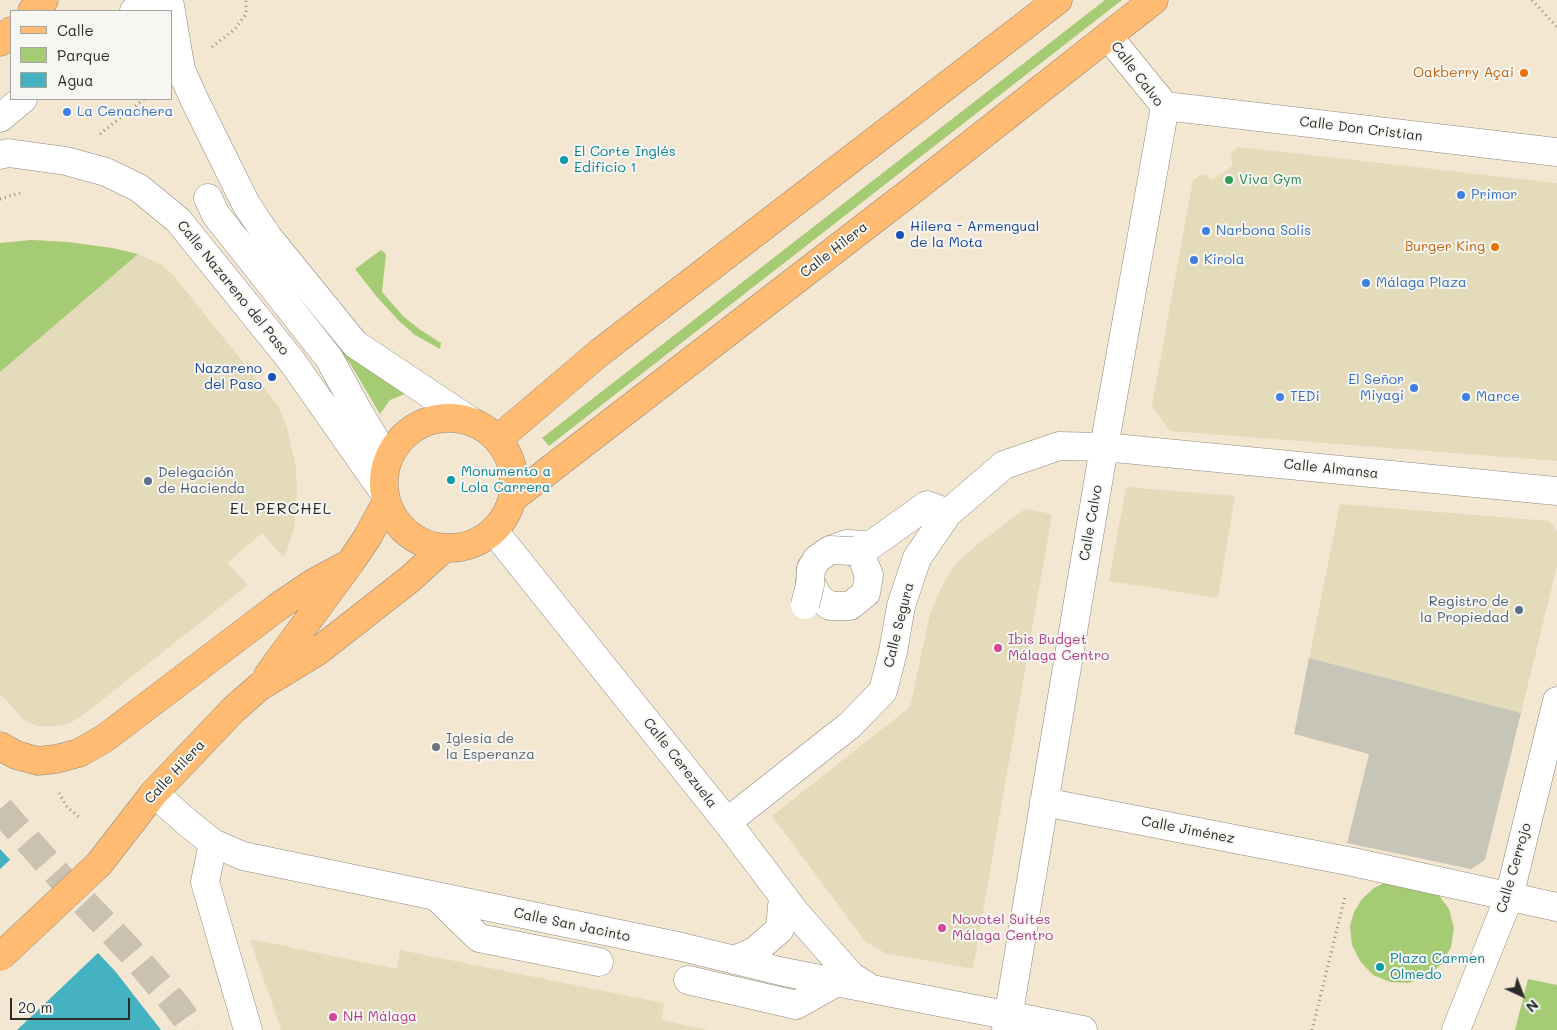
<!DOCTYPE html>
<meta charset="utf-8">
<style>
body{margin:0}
#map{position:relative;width:1557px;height:1030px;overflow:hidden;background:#f3e7d2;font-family:Mali,sans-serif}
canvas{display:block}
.legend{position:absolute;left:10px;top:10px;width:162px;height:90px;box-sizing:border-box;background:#f6f6f2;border:1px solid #a5a5a2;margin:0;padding:6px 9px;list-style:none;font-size:15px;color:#2b2b2b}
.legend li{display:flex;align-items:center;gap:10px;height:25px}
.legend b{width:25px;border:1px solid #a5a5a2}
.north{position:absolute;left:1497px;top:970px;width:50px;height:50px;-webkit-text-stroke:4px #f6f6f2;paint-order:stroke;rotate:137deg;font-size:14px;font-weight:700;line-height:20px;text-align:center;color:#2b2b2b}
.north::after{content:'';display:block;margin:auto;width:18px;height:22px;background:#2b2b2b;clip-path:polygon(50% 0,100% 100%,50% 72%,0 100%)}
.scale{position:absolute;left:10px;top:998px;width:120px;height:22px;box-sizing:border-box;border:2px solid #2b2b2b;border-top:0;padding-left:6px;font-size:15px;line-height:18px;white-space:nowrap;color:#2b2b2b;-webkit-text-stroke:4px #f6f6f2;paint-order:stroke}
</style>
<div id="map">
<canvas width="1557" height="1030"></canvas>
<ul class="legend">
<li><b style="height:6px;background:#ffbb71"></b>Calle</li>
<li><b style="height:14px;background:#a6cb75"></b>Parque</li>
<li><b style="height:14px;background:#45b2c2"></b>Agua</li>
</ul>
<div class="north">N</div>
<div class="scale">20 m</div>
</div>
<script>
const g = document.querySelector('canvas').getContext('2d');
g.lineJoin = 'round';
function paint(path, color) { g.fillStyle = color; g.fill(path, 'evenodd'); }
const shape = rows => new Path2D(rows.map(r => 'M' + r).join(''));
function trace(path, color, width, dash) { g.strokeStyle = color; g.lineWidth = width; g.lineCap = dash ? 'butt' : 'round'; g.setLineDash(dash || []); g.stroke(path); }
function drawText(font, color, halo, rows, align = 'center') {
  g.font = font + ' Mali,sans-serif'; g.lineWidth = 4; g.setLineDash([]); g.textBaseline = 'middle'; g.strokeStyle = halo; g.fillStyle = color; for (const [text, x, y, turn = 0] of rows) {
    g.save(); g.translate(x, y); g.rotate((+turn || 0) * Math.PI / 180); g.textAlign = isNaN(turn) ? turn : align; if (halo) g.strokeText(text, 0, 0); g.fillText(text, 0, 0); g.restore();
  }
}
paint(shape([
 [1238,147,1557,183,1557,461,1170,431,1152,406,1193,180,1201,175,1206,175,1211,180,1223,173,1233,165,1231,158,1232,152],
 [31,240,68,242,112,248,138,254,160,264,173,275,279,407,287,427,296,468,297,494,294,528,287,551,283,557,262,533,227,563,248,585,83,715,70,723,54,726,37,726,25,721,0,694,0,243],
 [1126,487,1235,496,1218,598,1109,581],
 [1340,504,1549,521,1557,531,1557,566,1521,713,1309,658],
 [1025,509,1052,514,973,969,885,953,866,942,772,816,910,707,930,614,943,584,955,565,973,548],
 [250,939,397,969,400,950,664,1003,662,1020,707,1030,281,1030]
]), '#e3dbba');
paint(shape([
 [1309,658,1521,713,1485,860,1471,869,1347,843,1369,754,1294,734]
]), '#c6c5b8');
paint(shape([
 [1105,0,1122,0,549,446,542,438],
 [31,240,68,242,112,248,138,254,0,372,0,243],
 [381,250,386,254,382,292,403,316,419,329,441,343,440,349,415,335,399,321,377,297,355,269],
 [310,303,407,393,390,400,380,414,351,365,305,308],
 [1388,881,1438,894,1449,909,1454,928,1451,947,1442,964,1427,976,1409,983,1390,982,1373,975,1360,961,1352,945,1350,926,1354,912,1362,899,1374,888],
 [1528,979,1557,985,1557,1030,1515,1030]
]), '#a6cb75');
paint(shape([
 [0,849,115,971,161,1030,0,1030]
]), '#45b2c2');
paint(shape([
 [11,859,99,952,17,1030,0,1030,0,869]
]), '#f3e7d2');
trace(shape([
 [0,809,61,878,131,952,176,1005,194,1030]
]), '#cbc1b1', 28, [28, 14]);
const minor = shape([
 [169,0,181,70,194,99,246,204,268,237,355,344,469,420],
 [134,11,150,0],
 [1165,106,1557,152],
 [0,118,23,99],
 [0,155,8,153,66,161,106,172,139,188,178,220,291,360,383,491],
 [208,198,216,215,329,358,359,413,387,459],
 [494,531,727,822,795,912,851,976,867,986],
 [853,551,862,558,869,575,866,593,850,606,830,606,818,597,810,581,811,568,818,558,830,550,847,544,871,545,927,505,948,513],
 [154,793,189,824,213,843,243,856,682,947,784,972,1083,1030],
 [1044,802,1353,862,1557,907],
 [727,822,850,725,883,691,893,652,901,606,917,558,948,513,1004,465,1059,446,1104,447,1557,491],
 [213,843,205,882,248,1030],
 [437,897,479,938,599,962],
 [734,960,755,951,780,929,783,896],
 [688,980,796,1005,837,982],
 [1006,1030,1104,447,1165,106,1108,36],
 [1456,1030,1509,897,1557,701]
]);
const major = shape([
 [32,11,44,0],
 [0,42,11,31],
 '384 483a65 65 0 1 1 130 0a65 65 0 1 1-130 0Z',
 [498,439,599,353,1058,0],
 [513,498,910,192,1154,0],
 [268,675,350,563,367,538,386,503],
 [0,746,16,755,38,761,56,759,79,753,105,738,279,606,313,583,350,563],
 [99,864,154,793,234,709,259,687,318,651,410,579,443,549]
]);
trace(minor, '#8f897e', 29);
trace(major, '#8f897e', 29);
trace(shape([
 [1532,0,1557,27],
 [212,47,235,29,246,14,246,0],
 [100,134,144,99],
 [0,199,23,192],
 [59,793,67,807,79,817],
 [1312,1030,1345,897]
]), '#8f897e', 3, [1, 4]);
trace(minor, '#fff', 28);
trace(major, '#ffbb71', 28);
const minorBridge = shape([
 [805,605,810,585,811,569,817,559,830,550,853,551]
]);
const majorBridge = shape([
 [0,957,99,864]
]);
trace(minorBridge, '#8f897e', 29, []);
trace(majorBridge, '#8f897e', 29, []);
trace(minorBridge, '#fff', 28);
trace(majorBridge, '#ffbb71', 28);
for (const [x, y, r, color] of [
 [1524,73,5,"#e8710a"],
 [67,112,5,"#3f7fe0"],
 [564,160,5,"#0f9aa8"],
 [1229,180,5,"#2e9e5b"],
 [1461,195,5,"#3f7fe0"],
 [1206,231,5,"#3f7fe0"],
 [900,235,5,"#1a4fb4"],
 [1495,247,5,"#e8710a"],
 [1194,260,5,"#3f7fe0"],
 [1366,283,5,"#3f7fe0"],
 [272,377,5,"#1a4fb4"],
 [1414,388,5,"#3f7fe0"],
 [1280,397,5,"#3f7fe0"],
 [1466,397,5,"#3f7fe0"],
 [451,480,5,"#0f9aa8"],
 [148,481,5,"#5c6f8a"],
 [1519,610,5,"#5c6f8a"],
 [998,648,5,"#d1479c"],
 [436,747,5,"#6b7280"],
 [942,928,5,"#d1479c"],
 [1380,967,5,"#0f9aa8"],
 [333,1017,5,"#d1479c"]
]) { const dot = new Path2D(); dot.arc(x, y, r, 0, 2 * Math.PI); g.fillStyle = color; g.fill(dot); trace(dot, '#f6f6f2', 2); }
drawText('14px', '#c56008', '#f6f6f2', [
 ["Oakberry Açai",1514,73],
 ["Burger King",1485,247]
], 'right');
drawText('14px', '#2b2b2b', '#f6f6f2', [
 ["Calle Calvo",1137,74,53],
 ["Calle Don Cristian",1361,129,7],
 ["Calle Hilera",834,250,-38],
 ["Calle Nazareno del Paso",233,288,51],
 ["Calle Almansa",1331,469,6],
 ["Calle Calvo",1091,523,-80],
 ["Calle Segura",899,625,-76],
 ["Calle Cerezuela",680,763,52],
 ["Calle Hilera",175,772,-47],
 ["Calle Jiménez",1188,830,11],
 ["Calle Cerrojo",1514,868,-74],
 ["Calle San Jacinto",572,925,12]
]);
drawText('14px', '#366cbe', '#f6f6f2', [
 ["La Cenachera",77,112],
 ["Primor",1471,195],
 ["Narbona Solis",1216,231],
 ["Kirola",1204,260],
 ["Málaga Plaza",1376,283],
 ["El Señor",1404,380,"right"],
 ["Miyagi",1404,396,"right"],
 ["TEDi",1290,397],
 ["Marce",1476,397]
], 'left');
drawText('14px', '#0d838f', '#f6f6f2', [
 ["El Corte Inglés",574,152],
 ["Edificio 1",574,168],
 ["Monumento a",461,472],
 ["Lola Carrera",461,488],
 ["Plaza Carmen",1390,959],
 ["Olmedo",1390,975]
], 'left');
drawText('14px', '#27864d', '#f6f6f2', [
 ["Viva Gym",1239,180]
], 'left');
drawText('14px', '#164399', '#f6f6f2', [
 ["Hilera - Armengual",910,227],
 ["de la Mota",910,243],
 ["Nazareno",262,369,"right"],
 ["del Paso",262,385,"right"]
], 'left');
drawText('14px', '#4e5e75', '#f6f6f2', [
 ["Delegación",158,473],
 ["de Hacienda",158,489],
 ["Registro de",1509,602,"right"],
 ["la Propiedad",1509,618,"right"]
], 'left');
drawText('14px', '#b23c85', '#f6f6f2', [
 ["Ibis Budget",1008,640],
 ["Málaga Centro",1008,656],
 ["Novotel Suites",952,920],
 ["Málaga Centro",952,936],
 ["NH Málaga",343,1017]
], 'left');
drawText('14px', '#5b616d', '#f6f6f2', [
 ["Iglesia de",446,739],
 ["la Esperanza",446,755]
], 'left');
g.letterSpacing = '1px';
drawText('16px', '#2b2b2b', '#f6f6f2', [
 ["EL PERCHEL",281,509]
]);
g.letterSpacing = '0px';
</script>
